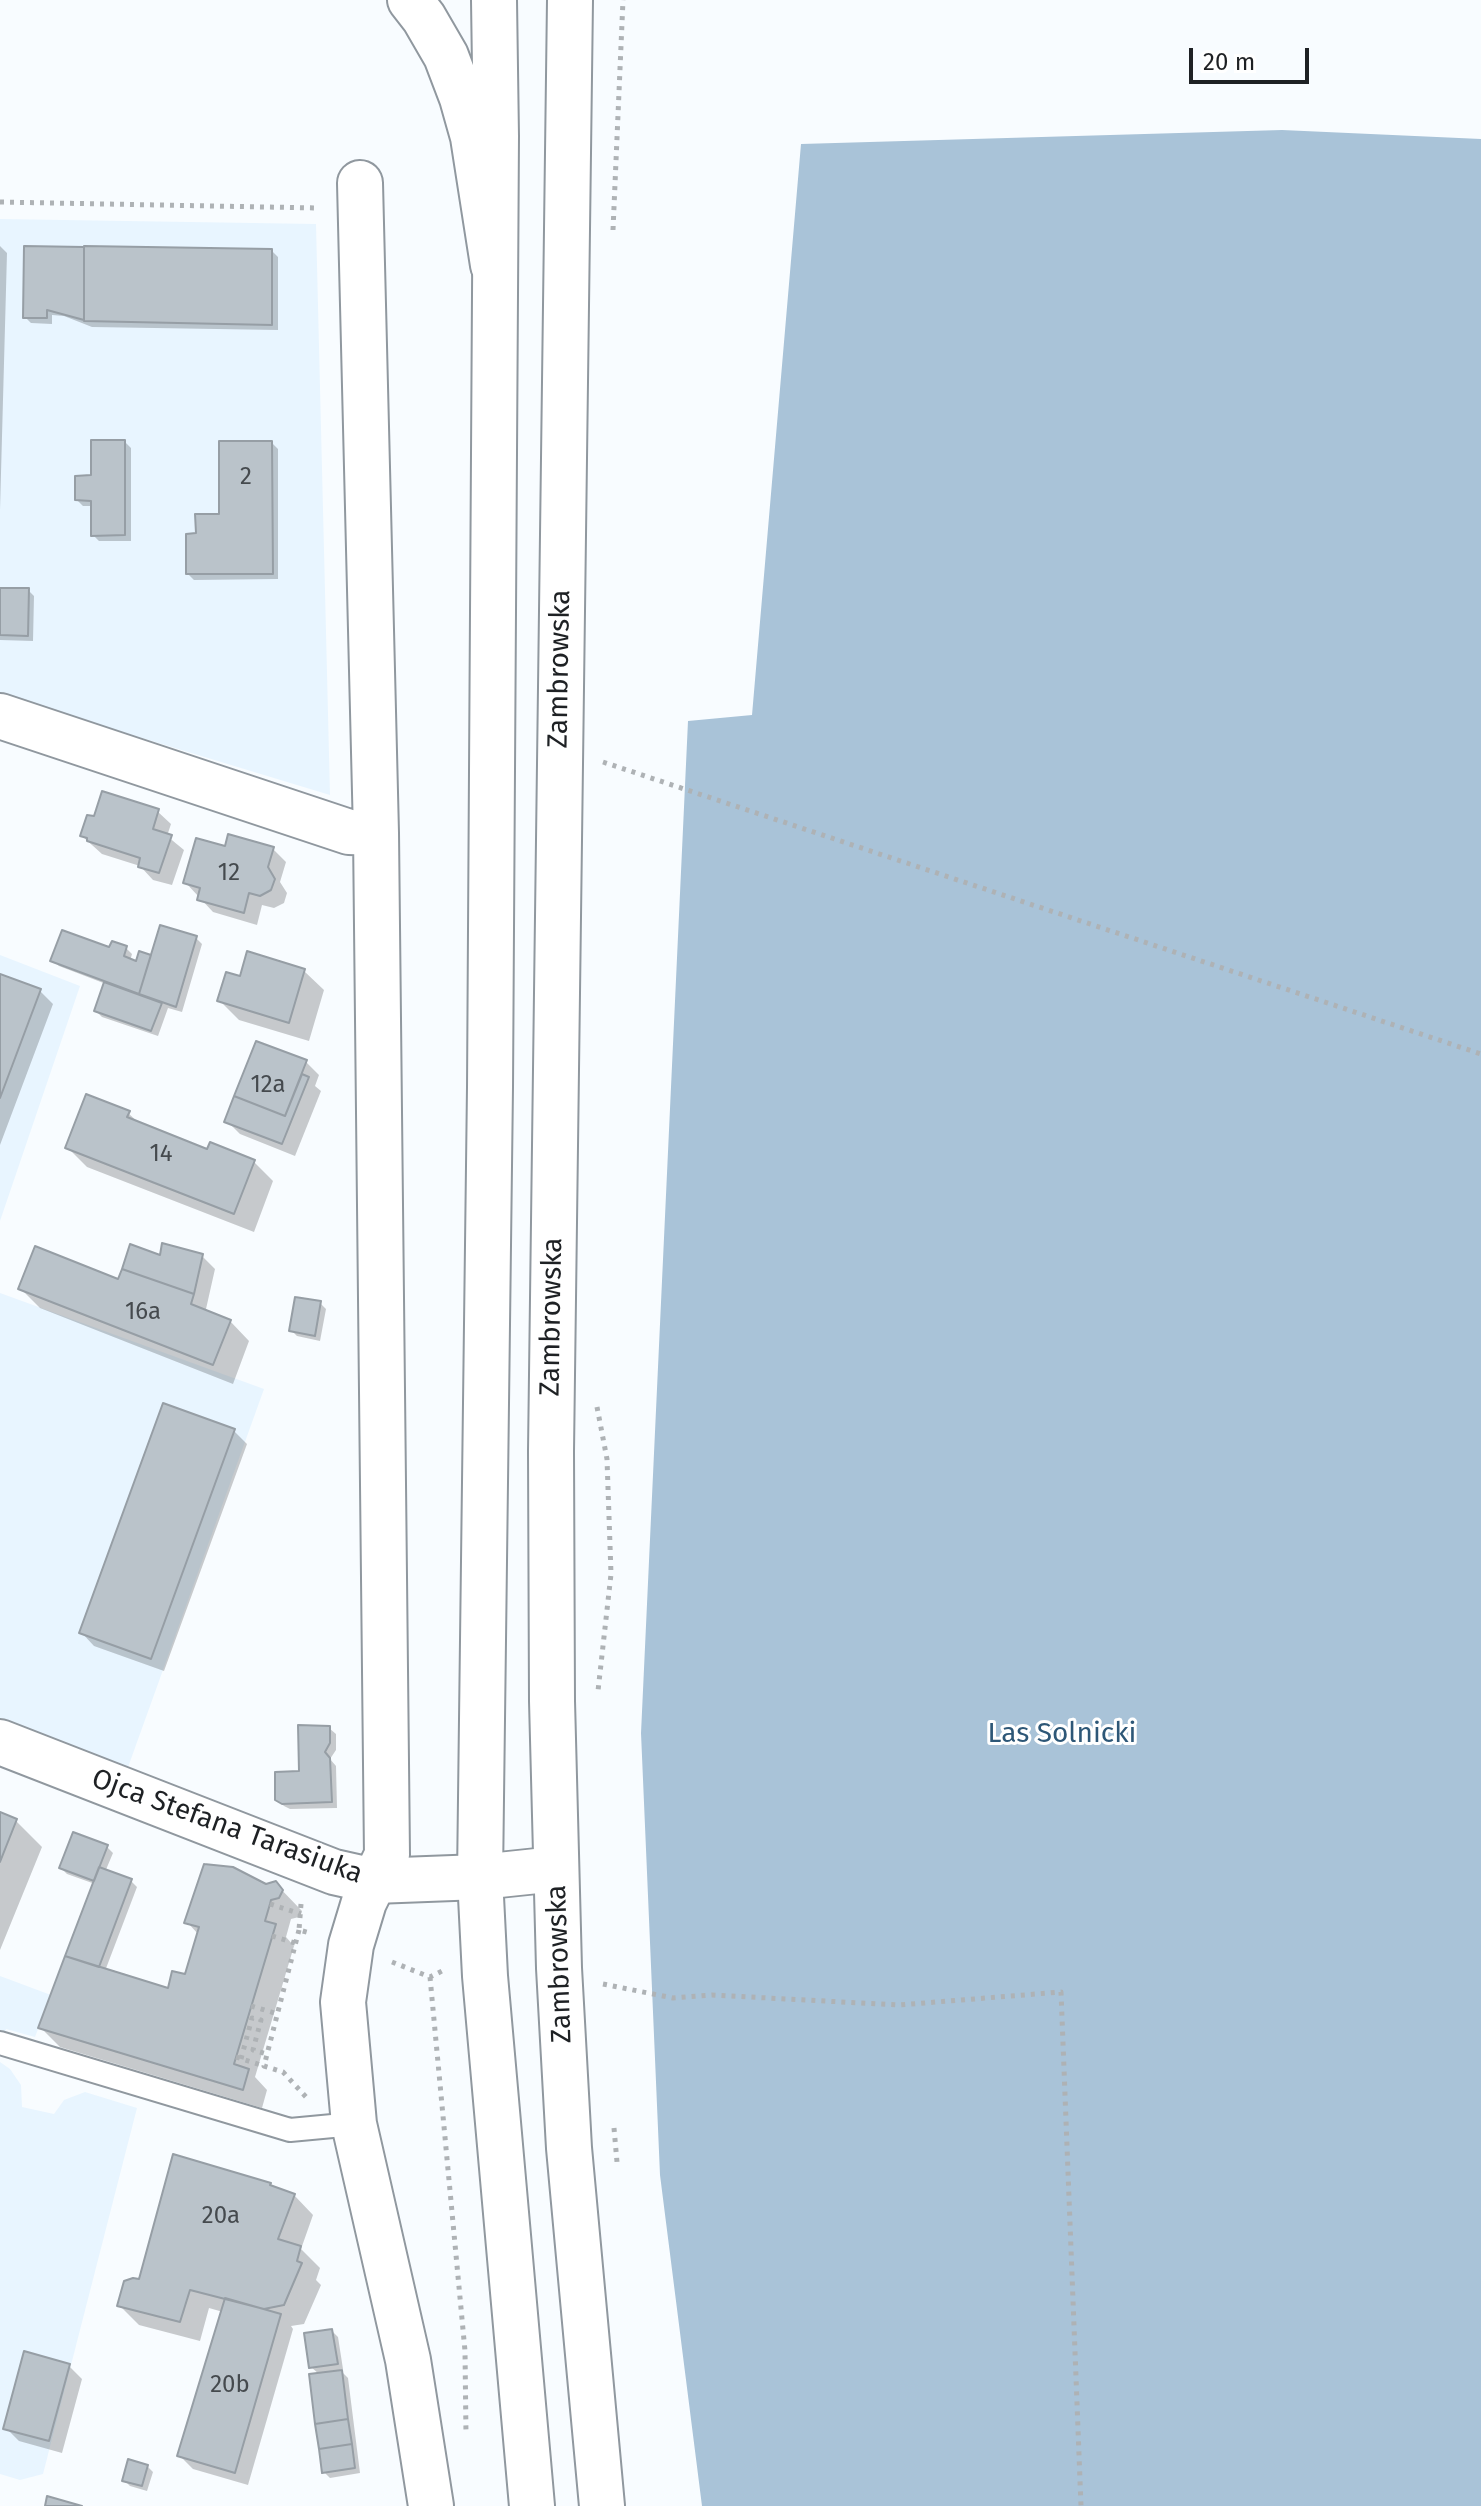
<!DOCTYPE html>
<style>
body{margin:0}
#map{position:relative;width:1481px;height:2506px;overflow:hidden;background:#f8fcff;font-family:"Fira Sans",sans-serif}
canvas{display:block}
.scale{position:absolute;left:1189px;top:48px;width:120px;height:36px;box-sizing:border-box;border:4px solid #1e2124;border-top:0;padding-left:10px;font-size:24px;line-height:28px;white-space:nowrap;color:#1e2124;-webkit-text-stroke:6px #fff;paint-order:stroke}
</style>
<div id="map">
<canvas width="1481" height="2506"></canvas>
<div class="scale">20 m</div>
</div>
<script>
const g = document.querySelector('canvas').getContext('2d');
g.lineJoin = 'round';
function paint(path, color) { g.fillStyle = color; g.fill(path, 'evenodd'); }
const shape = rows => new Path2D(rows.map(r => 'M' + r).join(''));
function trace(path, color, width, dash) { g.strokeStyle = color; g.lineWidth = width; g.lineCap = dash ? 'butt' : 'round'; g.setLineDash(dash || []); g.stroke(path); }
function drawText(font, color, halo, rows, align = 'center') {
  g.font = font + ' "Fira Sans",sans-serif'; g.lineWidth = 6; g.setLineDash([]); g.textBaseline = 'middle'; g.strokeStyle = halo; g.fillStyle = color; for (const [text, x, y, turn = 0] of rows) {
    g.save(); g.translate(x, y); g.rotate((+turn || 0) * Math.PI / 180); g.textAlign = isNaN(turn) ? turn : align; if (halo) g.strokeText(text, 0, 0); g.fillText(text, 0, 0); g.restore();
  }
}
paint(shape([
 [0,219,316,224,330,795,0,695],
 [0,955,80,986,0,1221],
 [0,1293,264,1389,127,1770,0,1721],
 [0,1976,51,1995,35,2037,6,2029,0,2047],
 [0,2062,10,2069,21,2085,22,2107,54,2114,64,2100,85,2092,137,2108,43,2474,20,2480,0,2474]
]), '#e8f5ff');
paint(shape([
 [1282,130,1481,139,1481,2506,702,2506,660,2175,641,1733,688,721,752,715,801,144]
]), '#a9c3d8');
paint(shape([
 [0,246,7,253,0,510],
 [26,248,272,251,278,257,278,330,92,327,64,316,52,315,52,324,31,323,25,317],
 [125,442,131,448,131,541,99,541,93,535,93,506,83,506,77,500,93,477],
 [272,443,278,449,278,579,194,580,188,574,198,535,221,516],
 [0,590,28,590,34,596,33,641,0,640],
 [157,811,171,824,167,836,184,850,172,885,153,880,140,866,102,854,82,836],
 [226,848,273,849,286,862,280,882,287,893,284,903,274,908,262,905,257,925,213,912,185,882],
 [196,938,202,944,182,1012,168,1008,158,1036,102,1017,96,1011,106,984,59,966,53,960,126,948,132,954,130,961,137,964],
 [304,971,324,990,309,1041,239,1020,219,1000,241,979],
 [0,976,40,991,53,1004,0,1145],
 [306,1062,319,1075,315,1086,321,1091,295,1156,240,1134,227,1121],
 [128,1113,140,1124,209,1151,253,1161,273,1181,254,1232,87,1167,67,1147],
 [202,1256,215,1269,206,1309,212,1314,230,1321,249,1341,233,1384,40,1308,20,1288,119,1281,161,1258],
 [320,1303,326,1309,320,1341,297,1336,291,1330],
 [234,1431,247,1444,164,1671,94,1646,81,1632],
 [329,1728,336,1734,336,1750,330,1759,336,1766,337,1808,290,1809,284,1806,277,1799,301,1773],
 [0,1815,16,1821,42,1847,0,1950],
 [107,1847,113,1853,105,1872,131,1881,137,1887,105,1971,169,1991,186,1977,199,1935,187,1922,275,1883,302,1911,299,1917,291,1919,286,1937,294,1946,255,2077,267,2090,262,2108,60,2047,41,2028,95,1884,67,1874,61,1868],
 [270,2184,274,2189,294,2195,313,2215,301,2249,320,2268,316,2280,321,2285,304,2324,291,2326,293,2329,248,2485,193,2469,180,2456,223,2312,209,2308,200,2341,139,2325,119,2305,140,2281],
 [332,2331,338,2337,343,2369,340,2370,348,2378,360,2473,330,2478,324,2472,319,2374,311,2367],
 [69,2366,82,2379,62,2453,19,2441,6,2428],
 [147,2466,153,2472,147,2491,130,2486,124,2480]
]), '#0003');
const building = shape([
 [24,246,84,247,84,320,47,310,47,318,23,318,24,246],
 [84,246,272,249,272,325,84,321,84,246],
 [91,440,125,440,125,535,91,536,91,501,75,500,75,476,91,475,91,440],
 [219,441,272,441,273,574,186,574,186,534,196,533,195,514,219,514,219,441],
 [0,588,29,588,28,636,0,635,0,588],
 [102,791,159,809,153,829,172,835,159,873,138,867,140,858,87,841,87,838,80,836,87,815,94,816,102,791],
 [228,834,274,847,268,867,275,879,271,890,260,896,249,893,244,913,197,900,200,888,183,883,196,838,225,846,228,834],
 [160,925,197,936,176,1007,139,994,160,925],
 [62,930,109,947,112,941,127,946,124,956,136,961,139,951,151,955,139,994,50,961,62,930],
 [247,951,305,969,289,1023,217,1001,226,972,240,976,247,951],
 [0,974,41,989,0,1098,0,974],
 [104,982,162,1003,151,1031,94,1011,104,982],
 [256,1041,307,1060,285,1116,234,1096,256,1041],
 [302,1074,309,1077,282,1144,224,1122,234,1096,285,1116,302,1074],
 [86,1094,130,1111,127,1117,207,1149,210,1142,255,1160,234,1214,65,1148,86,1094],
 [162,1243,203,1254,194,1294,122,1269,130,1244,160,1255,162,1243],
 [35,1246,118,1279,122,1269,194,1294,191,1304,231,1320,213,1365,18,1289,35,1246],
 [295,1297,321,1301,315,1336,289,1331,295,1297],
 [163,1403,235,1429,151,1659,79,1633,163,1403],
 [298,1725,330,1726,330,1743,325,1752,330,1758,332,1802,282,1804,275,1800,275,1772,299,1771,298,1725],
 [0,1812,17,1819,0,1862,0,1812],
 [73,1832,108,1845,94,1881,59,1868,73,1832],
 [204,1864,233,1867,266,1884,276,1881,283,1890,279,1898,271,1900,270,1904,265,1921,276,1924,234,2064,249,2069,243,2090,38,2028,65,1956,168,1988,172,1971,185,1974,199,1927,184,1923,204,1864],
 [99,1867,132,1879,99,1967,65,1956,99,1867],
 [173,2154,271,2183,270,2185,295,2194,278,2239,301,2246,297,2261,302,2263,284,2305,264,2309,190,2290,180,2322,117,2306,124,2281,133,2278,139,2279,173,2154],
 [225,2298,281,2314,235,2473,177,2456,225,2298],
 [332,2329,338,2364,309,2368,304,2333,332,2329],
 [24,2351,70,2364,49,2441,3,2429,24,2351],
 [342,2370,348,2419,315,2424,309,2374,342,2370],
 [348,2419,352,2444,319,2449,315,2424,348,2419],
 [352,2444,355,2468,322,2473,319,2449,352,2444],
 [128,2459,148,2465,142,2486,122,2481,128,2459],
 [47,2496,82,2506,45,2506,47,2496]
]);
paint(building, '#bac3ca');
trace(building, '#969ea5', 2);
const service = shape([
 [0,2043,290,2130,354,2124]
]);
const minor = shape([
 [360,183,376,833,387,1855,364,1902,351,1945,343,2002,354,2124,408,2360,431,2506],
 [0,716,349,832,376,833]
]);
const tertiary = shape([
 [0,1742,334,1872,374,1881,480,1877,556,1869]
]);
const secondary = shape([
 [494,0,496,136,490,1087,480,1877,485,1976,532,2506],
 [570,0,551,1451,552,1701,559,1968,569,2148,602,2506]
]);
const primary = shape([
 [410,0,424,18,446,56,462,98,473,137,493,265]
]);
trace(service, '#90989f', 26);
trace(minor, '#90989f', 48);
trace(tertiary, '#90989f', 48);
trace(secondary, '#90989f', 48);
trace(primary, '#90989f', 48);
trace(shape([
 [0,202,319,208],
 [613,230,623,0],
 [603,762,1481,1054],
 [597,1407,607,1459,611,1574,598,1691],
 [270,1904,301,1914],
 [301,1904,299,1930,310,1933],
 [299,1930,264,2066,283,2072,306,2097],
 [272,1936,295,1943],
 [392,1962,430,1977,442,1971],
 [430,1977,465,2351,466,2435],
 [603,1984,673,1998,712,1995,899,2005,1061,1992,1081,2506],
 [251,2006,278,2014],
 [236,2057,264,2066],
 [241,2059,252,2018,261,2020,253,2050,267,2054],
 [614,2128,617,2162]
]), '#aeb2b5', 5, [4, 6]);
trace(service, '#fff', 22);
trace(minor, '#fff', 44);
trace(tertiary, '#fff', 44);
trace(secondary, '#fff', 44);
trace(primary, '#fff', 44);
drawText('24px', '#454a4e', null, [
 ["2",246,477],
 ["12",229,873],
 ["12a",268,1085],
 ["14",161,1154],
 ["16a",143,1312],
 ["20a",221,2216],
 ["20b",230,2385]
]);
drawText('28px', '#1e2124', '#fff', [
 ["Zambrowska",560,669,-89],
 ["Zambrowska",552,1317,-89],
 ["Ojca Stefana Tarasiuka",227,1827,20],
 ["Zambrowska",560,1964,-92]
]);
drawText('28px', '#2d5777', '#fff', [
 ["Las Solnicki",1062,1734]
]);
</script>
